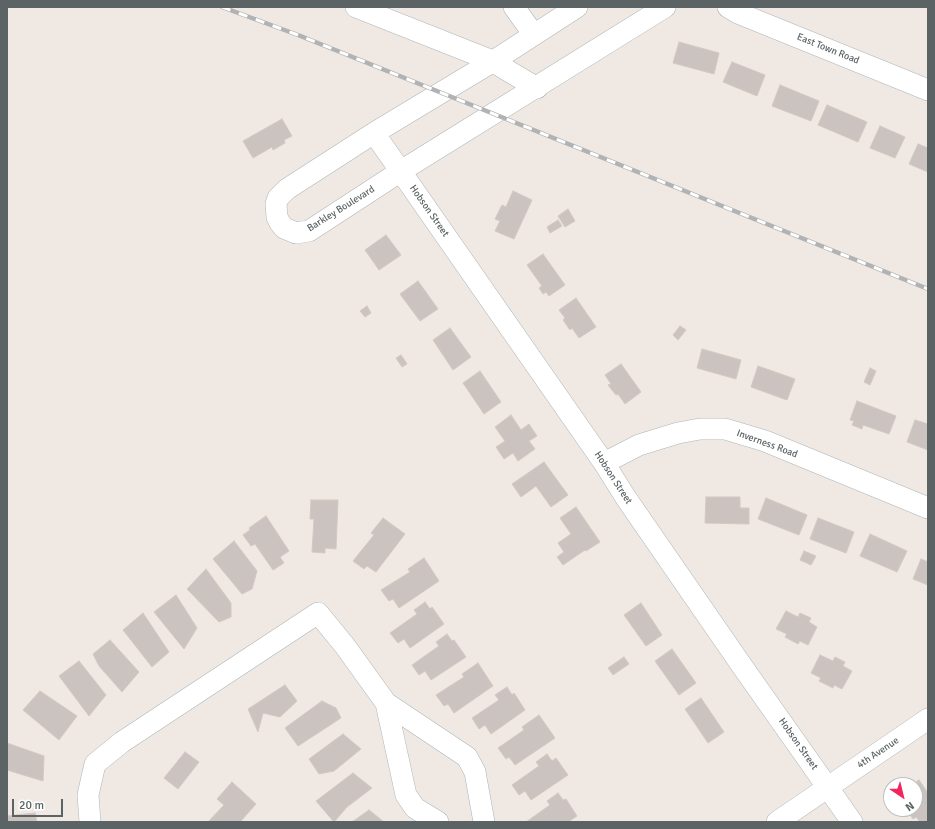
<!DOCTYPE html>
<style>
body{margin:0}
#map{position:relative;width:935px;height:829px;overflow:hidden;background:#efe8e3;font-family:Signika,sans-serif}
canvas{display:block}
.frame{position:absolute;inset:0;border:8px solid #5b6365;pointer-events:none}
.north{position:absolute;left:883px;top:777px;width:40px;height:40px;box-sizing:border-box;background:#fff;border:1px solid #bdc1c1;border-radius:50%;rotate:145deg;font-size:11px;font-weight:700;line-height:16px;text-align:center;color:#5b6365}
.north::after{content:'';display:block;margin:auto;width:14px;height:18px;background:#f4245d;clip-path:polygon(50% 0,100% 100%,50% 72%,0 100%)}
.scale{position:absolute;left:12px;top:799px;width:51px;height:18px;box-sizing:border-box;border:2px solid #5b6365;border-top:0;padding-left:5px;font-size:12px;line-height:14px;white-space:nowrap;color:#5b6365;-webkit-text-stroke:3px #fff;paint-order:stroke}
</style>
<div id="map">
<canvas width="935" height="829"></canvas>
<div class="frame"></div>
<div class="north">N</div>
<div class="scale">20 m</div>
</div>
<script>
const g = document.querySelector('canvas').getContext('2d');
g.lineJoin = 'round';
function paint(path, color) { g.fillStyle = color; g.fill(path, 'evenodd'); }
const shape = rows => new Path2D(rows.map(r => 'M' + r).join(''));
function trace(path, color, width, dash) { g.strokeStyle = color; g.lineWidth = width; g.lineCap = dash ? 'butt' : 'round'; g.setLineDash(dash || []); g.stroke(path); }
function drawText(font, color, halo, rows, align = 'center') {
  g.font = font + ' Signika,sans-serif'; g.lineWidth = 3; g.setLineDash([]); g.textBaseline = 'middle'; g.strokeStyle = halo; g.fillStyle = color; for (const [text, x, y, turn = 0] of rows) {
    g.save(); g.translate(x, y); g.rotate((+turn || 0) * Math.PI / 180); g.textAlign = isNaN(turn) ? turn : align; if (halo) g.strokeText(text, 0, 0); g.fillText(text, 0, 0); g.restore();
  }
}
const building = shape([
 [679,42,719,53,714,74,673,63,679,42],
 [732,62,765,75,757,96,723,82,732,62],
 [780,85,819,101,811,121,772,106,780,85],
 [827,105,867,122,858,142,818,125,827,105],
 [282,119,292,136,284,140,285,143,273,150,272,147,253,158,243,141,282,119],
 [880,126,905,137,895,158,870,148,880,126],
 [918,144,928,148,928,172,909,164,918,144],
 [513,191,532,200,514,239,495,231,500,221,495,219,502,205,506,207,513,191],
 [568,209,575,221,565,227,558,216,568,209],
 [558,220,562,226,550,233,547,227,558,220],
 [386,235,401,255,379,270,365,250,386,235],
 [543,254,565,285,549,296,546,292,543,294,539,288,542,286,527,265,543,254],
 [418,281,438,309,420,321,400,294,418,281],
 [576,298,596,327,579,338,572,328,570,330,563,320,565,318,559,310,576,298],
 [367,306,371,313,365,317,360,311,367,306],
 [680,326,686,330,678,340,673,335,680,326],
 [450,328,471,357,453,370,433,340,450,328],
 [702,349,741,360,736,379,697,368,702,349],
 [401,355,407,364,402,367,396,358,401,355],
 [621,364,641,392,625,404,618,394,616,395,608,385,611,384,605,375,621,364],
 [758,366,795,379,787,400,751,387,758,366],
 [870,368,876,371,870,385,864,382,870,368],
 [480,371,501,402,484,414,463,383,480,371],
 [857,401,896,416,889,434,863,425,862,429,852,425,854,421,850,420,857,401],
 [511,415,521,430,529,424,537,436,529,441,535,449,518,461,513,453,504,459,496,447,505,441,495,427,511,415],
 [915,420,928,424,928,450,907,442,915,420],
 [544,462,568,495,551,507,536,486,521,497,512,484,544,462],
 [706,497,740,497,740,508,749,508,749,524,705,523,706,497],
 [766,498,807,515,799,535,758,519,766,498],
 [311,500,338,500,336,549,325,548,325,553,312,552,314,519,310,519,311,500],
 [576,507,600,542,586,551,585,550,563,565,557,557,564,552,558,543,571,534,560,518,576,507],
 [266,516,289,551,280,557,284,563,273,570,255,544,251,546,243,535,250,530,249,528,266,516],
 [383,518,405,534,376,572,367,566,364,569,353,561,374,535,371,533,383,518],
 [818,518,854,532,846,553,810,539,818,518],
 [870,534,907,551,897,572,860,556,870,534],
 [234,541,257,571,252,589,242,594,213,559,234,541],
 [804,551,816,556,811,565,800,560,804,551],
 [424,558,439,581,399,608,393,599,389,601,381,590,410,572,408,569,424,558],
 [921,559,928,562,928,585,913,579,921,559],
 [206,569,231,603,231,617,219,622,187,589,206,569],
 [176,595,197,628,184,649,154,612,176,595],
 [425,602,430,609,432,607,444,624,410,648,404,639,398,643,390,633,417,614,414,610,425,602],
 [641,603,662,635,646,646,624,615,641,603],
 [786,611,798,617,800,613,811,618,809,622,817,627,808,645,800,641,798,644,785,637,787,634,776,629,786,611],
 [143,613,169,652,152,667,123,630,143,613],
 [447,634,452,641,454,640,466,657,431,680,425,671,419,675,412,665,439,646,436,642,447,634],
 [110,640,139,672,122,692,99,666,93,654,110,640],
 [672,649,696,683,679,695,655,661,672,649],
 [820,655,833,661,835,657,845,662,843,666,852,671,842,689,834,685,833,688,819,681,821,678,811,673,820,655],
 [624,657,629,664,613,675,608,668,624,657],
 [79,661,106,695,89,716,59,676,79,661],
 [478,663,493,686,454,713,448,704,444,706,436,695,464,677,462,674,478,663],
 [285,685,297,701,280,717,263,713,258,732,248,709,285,685],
 [507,687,512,695,514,693,525,710,491,734,485,725,479,729,472,718,499,700,495,695,507,687],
 [40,691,77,716,59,740,23,710,40,691],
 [701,698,724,732,708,743,685,709,701,698],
 [322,701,336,708,341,718,298,746,285,728,322,701],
 [539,715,555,738,515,765,509,757,506,759,498,748,524,730,522,727,539,715],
 [343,734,361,749,334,771,319,774,309,759,343,734],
 [7,743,44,756,43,781,7,770,7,743],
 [185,752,199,762,178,789,164,778,185,752],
 [547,754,552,761,556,758,568,775,531,800,525,791,519,795,512,785,539,766,536,762,547,754],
 [353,773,372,788,347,807,334,822,316,801,353,773],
 [919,780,928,793,928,822,920,822,916,817,913,819,906,809,915,809,915,785,912,785,919,780],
 [232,782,256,804,240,822,208,822,224,805,217,799,232,782],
 [558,793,563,800,566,799,577,816,568,822,526,822,550,805,547,801,558,793],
 [369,810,384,822,352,822,369,810],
 [35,813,37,822,7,822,7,816,35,813]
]);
paint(building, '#cac3c0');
trace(building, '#d4c8c1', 1);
const minor = shape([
 [356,7,490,60,537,88],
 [514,7,534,35],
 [577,7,492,62,374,133,287,189,278,198,276,204,277,217,280,223,284,228,296,233,309,231,401,171,665,7],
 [728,7,738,13,928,90],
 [374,133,604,463,626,498,742,666,852,822],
 [604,463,639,445,678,433,700,429,725,429,765,441,928,508],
 [386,703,467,757,475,772,484,822],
 [90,822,88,795,95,764,122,742,318,613,345,646,386,703,406,795,415,808,438,822],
 [777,822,928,719]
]);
trace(minor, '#afb5b7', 22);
trace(minor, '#fff', 21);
const rail = shape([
 [222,7,298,35,928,289]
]);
trace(rail, '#b1b2b3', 4.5);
trace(rail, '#fff', 3, [9]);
drawText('10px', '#5b6365', '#fff', [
 ["East Town Road",828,49,22],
 ["Barkley Boulevard",341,209,-32],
 ["Hobson Street",429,211,55],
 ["Inverness Road",767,444,20],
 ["Hobson Street",613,478,57],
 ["Hobson Street",798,744,55],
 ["4th Avenue",878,753,-34]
]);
</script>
